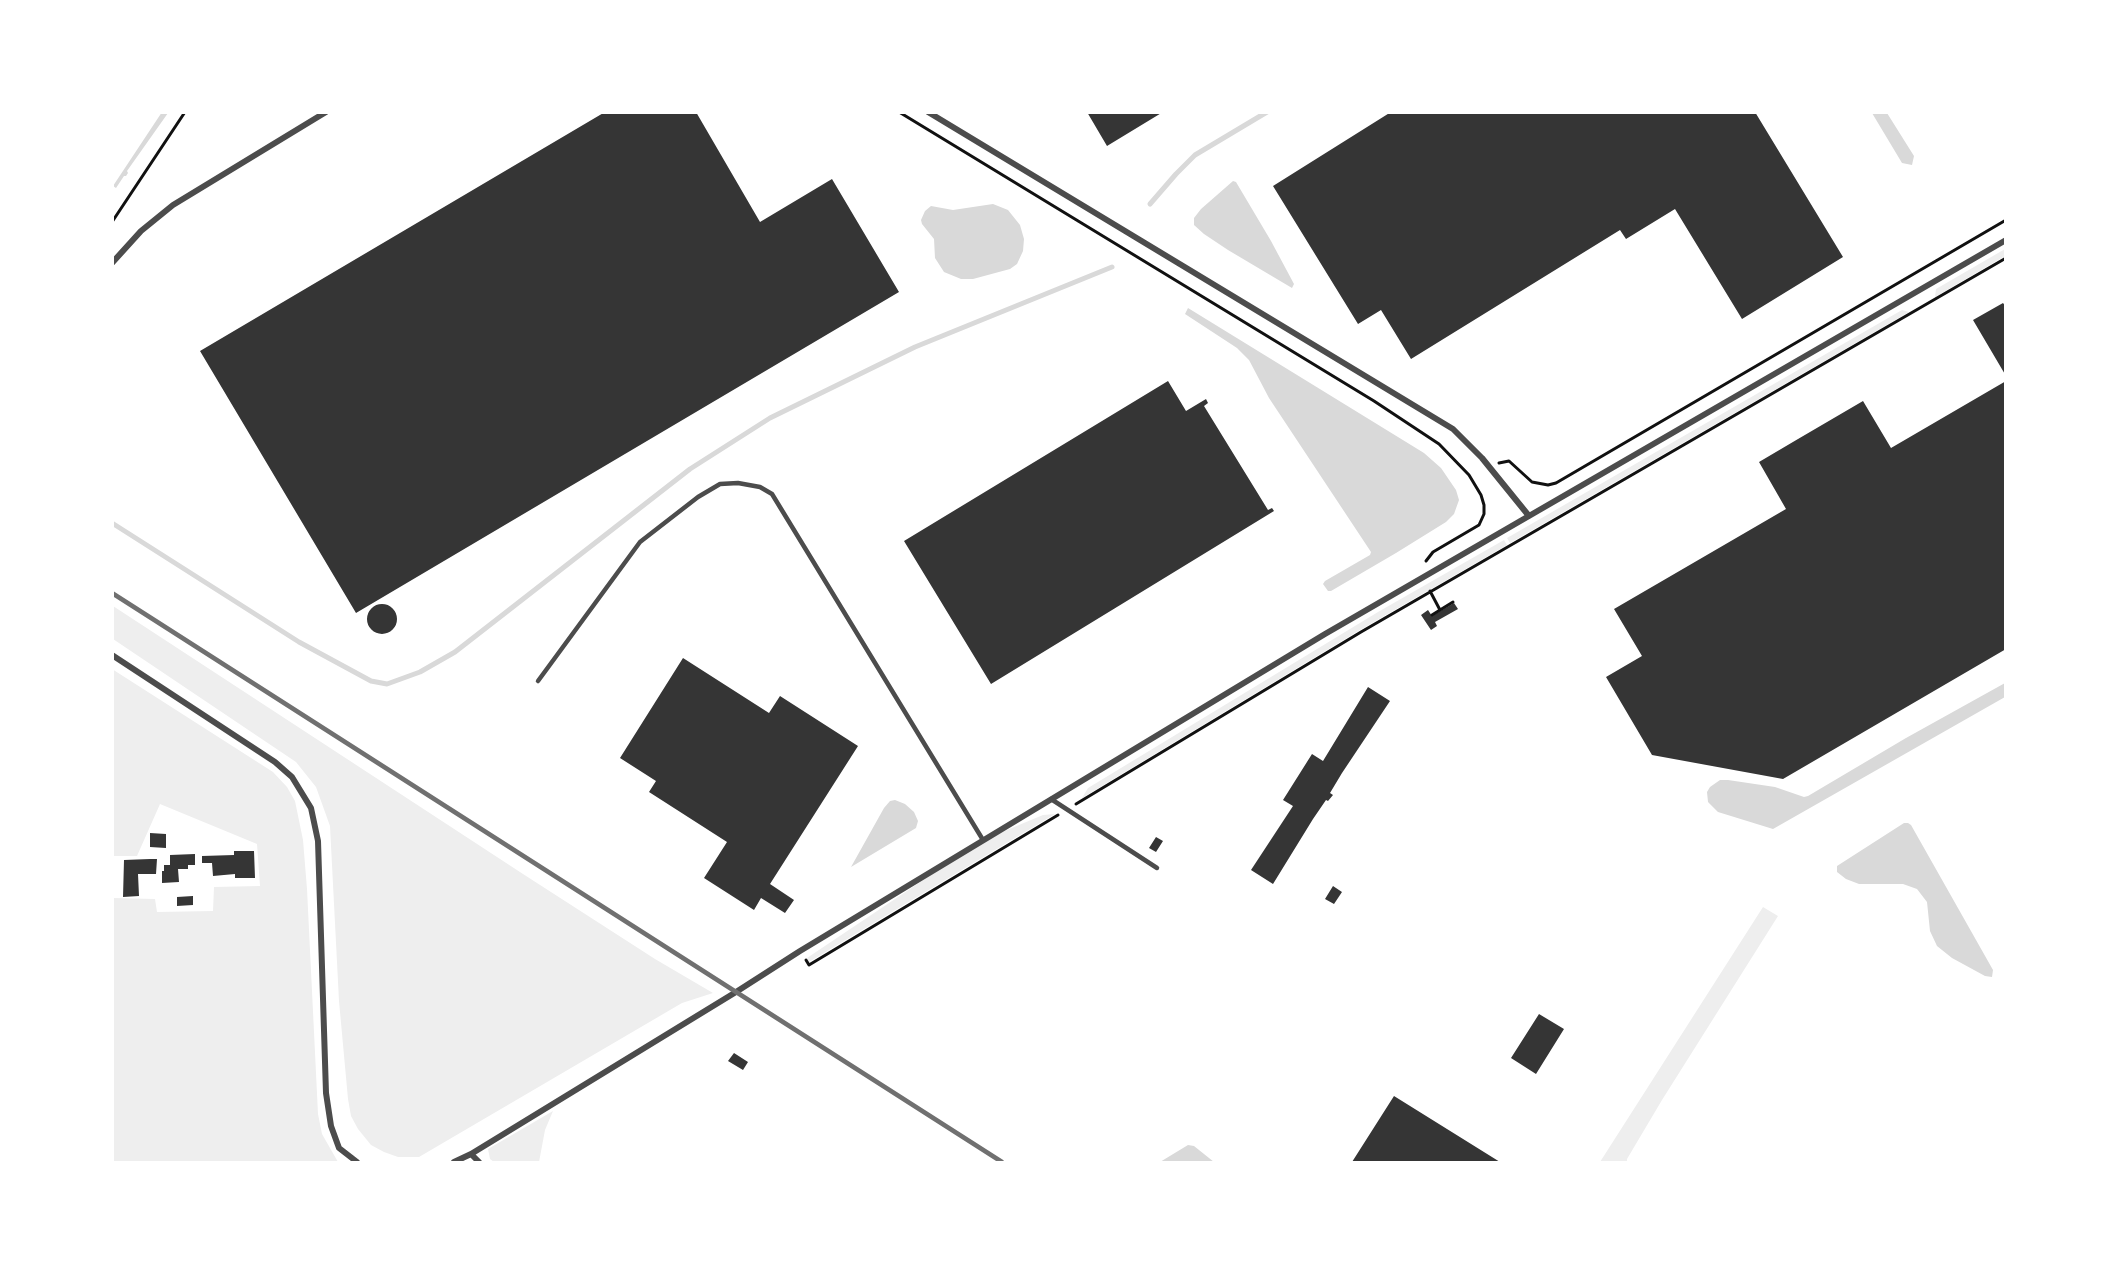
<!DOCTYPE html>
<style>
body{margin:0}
#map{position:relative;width:2118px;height:1275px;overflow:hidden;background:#fff;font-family:Overpass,sans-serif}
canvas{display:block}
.frame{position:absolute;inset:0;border:114px solid #fff;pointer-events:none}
</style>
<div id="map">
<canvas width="2118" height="1275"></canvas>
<div class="frame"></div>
</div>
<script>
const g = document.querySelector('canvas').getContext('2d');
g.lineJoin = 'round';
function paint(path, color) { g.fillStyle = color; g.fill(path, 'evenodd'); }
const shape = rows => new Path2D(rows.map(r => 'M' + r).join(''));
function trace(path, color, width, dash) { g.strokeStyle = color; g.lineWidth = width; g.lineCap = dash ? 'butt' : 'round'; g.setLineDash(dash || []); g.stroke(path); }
paint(shape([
 [2005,249,2005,256,1935,297,1936,289],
 [1902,310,1909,312,1510,543,1507,538],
 [1504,540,1507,545,1360,630,1082,798,1088,788,1378,612],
 [113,606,523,874,655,959,713,993,682,1003,419,1157,398,1157,384,1152,371,1145,358,1129,351,1116,348,1099,339,1001,330,826,316,787,296,762,113,639],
 [112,669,273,772,287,787,295,801,303,840,307,889,318,1114,322,1134,338,1162,113,1162],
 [160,804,257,844,260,886,214,887,213,911,157,912,155,899,113,898,114,856,137,856],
 [1055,814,809,962,807,958,983,840,1043,815],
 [1763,907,1778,916,1662,1100,1627,1159,1627,1162,1600,1162],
 [553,1111,545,1130,539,1162,494,1162,490,1159,488,1149]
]), '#eee');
paint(shape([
 [162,112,168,113,127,171,128,173,126,176,124,176,116,188,113,186],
 [1872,113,1887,113,1914,156,1912,165,1902,163],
 [1233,181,1236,182,1271,241,1294,284,1292,288,1228,250,1204,234,1194,225,1194,218,1201,209],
 [993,204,1008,210,1020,225,1024,239,1023,251,1017,264,1010,269,973,279,961,279,944,272,935,258,934,239,922,224,921,220,925,211,931,206,953,210],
 [1188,308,1424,453,1441,468,1456,490,1459,500,1454,514,1446,522,1396,553,1331,591,1328,591,1323,584,1325,581,1370,555,1371,552,1269,398,1249,360,1237,348,1185,314],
 [2005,683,2005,697,1773,829,1718,812,1708,802,1707,792,1710,787,1720,780,1728,780,1775,787,1804,797,1808,796,1906,738],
 [895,800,905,804,914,812,918,821,916,828,851,867,884,808,890,801],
 [1904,823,1908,823,1911,825,1993,970,1992,977,1985,976,1952,958,1937,946,1930,931,1927,902,1917,889,1903,884,1859,884,1846,879,1837,872,1837,866],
 [1188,1145,1194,1146,1214,1162,1160,1162]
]), '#d9d9d9');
trace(shape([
 [1150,204,1176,174,1195,155,1267,112],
 [112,523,299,642,371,681,387,684,420,672,455,652,690,469,770,418,915,347,1112,267]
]), '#d9d9d9', 5);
paint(shape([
 [605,112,696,112,760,222,832,179,899,292,356,613,200,351],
 [1087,112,1163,112,1107,146],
 [1391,112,1755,112,1843,257,1742,319,1675,209,1626,239,1620,230,1411,359,1381,310,1358,324,1273,186],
 [2003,303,2006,307,2006,376,1973,320],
 [1168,381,1186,411,1206,399,1208,403,1204,406,1268,510,1272,508,1274,511,991,684,904,541],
 [2006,381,2006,649,1783,779,1652,755,1606,677,1642,656,1614,609,1786,509,1759,462,1798,439,1863,401,1891,448],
 [1454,603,1458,609,1435,622,1437,626,1431,630,1421,615,1428,610,1432,616],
 '367 619a15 15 0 1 1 30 0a15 15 0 1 1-30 0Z',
 [683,658,769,713,780,696,858,746,770,884,794,900,785,913,761,898,754,910,704,878,727,842,649,792,656,781,620,758],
 [1368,687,1390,701,1342,773,1330,793,1333,795,1328,801,1326,800,1313,819,1273,884,1251,870,1293,806,1283,800,1312,754,1323,761],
 [150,833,166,834,166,848,150,847],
 [1156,837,1163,841,1156,852,1149,848],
 [234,851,254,851,255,878,235,878,235,874,213,876,212,863,202,863,202,856,234,855],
 [195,854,195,865,188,865,188,869,178,869,179,882,162,883,162,871,164,871,164,865,170,865,170,855],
 [150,859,157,859,156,874,138,874,139,896,123,897,124,860],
 [1333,886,1342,892,1334,904,1325,899],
 [193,896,193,905,177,906,177,897],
 [1539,1014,1564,1029,1536,1074,1511,1058],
 [734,1053,748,1062,743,1070,728,1061],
 [1394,1096,1500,1162,1352,1162]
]), '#353535');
trace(shape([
 [899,112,1374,401,1439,444,1469,475,1481,495,1484,505,1484,514,1479,525,1433,552,1426,561],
 [112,222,185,112],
 [1499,463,1509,461,1532,482,1548,485,1556,483,2006,220],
 [1430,591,1440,610,1432,615],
 [1440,610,1453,602],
 [1076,804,1361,632,2006,258],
 [806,960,809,965,1058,815]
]), '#111', 3);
trace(shape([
 [538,681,640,542,698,497,720,484,738,483,760,487,772,494,983,840],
 [1051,799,1157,868]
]), '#4c4c4c', 4.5);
trace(shape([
 [928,112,1453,429,1482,458,1529,516],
 [112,263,141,231,173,205,326,112],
 [112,655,275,762,292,777,311,808,318,841,326,1093,331,1126,339,1148,357,1162],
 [471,1154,479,1162],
 [454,1162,471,1154,736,992,800,951,1325,634,2006,240]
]), '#4c4c4c', 6);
trace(shape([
 [112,593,1002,1162]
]), '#707070', 4.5);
</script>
